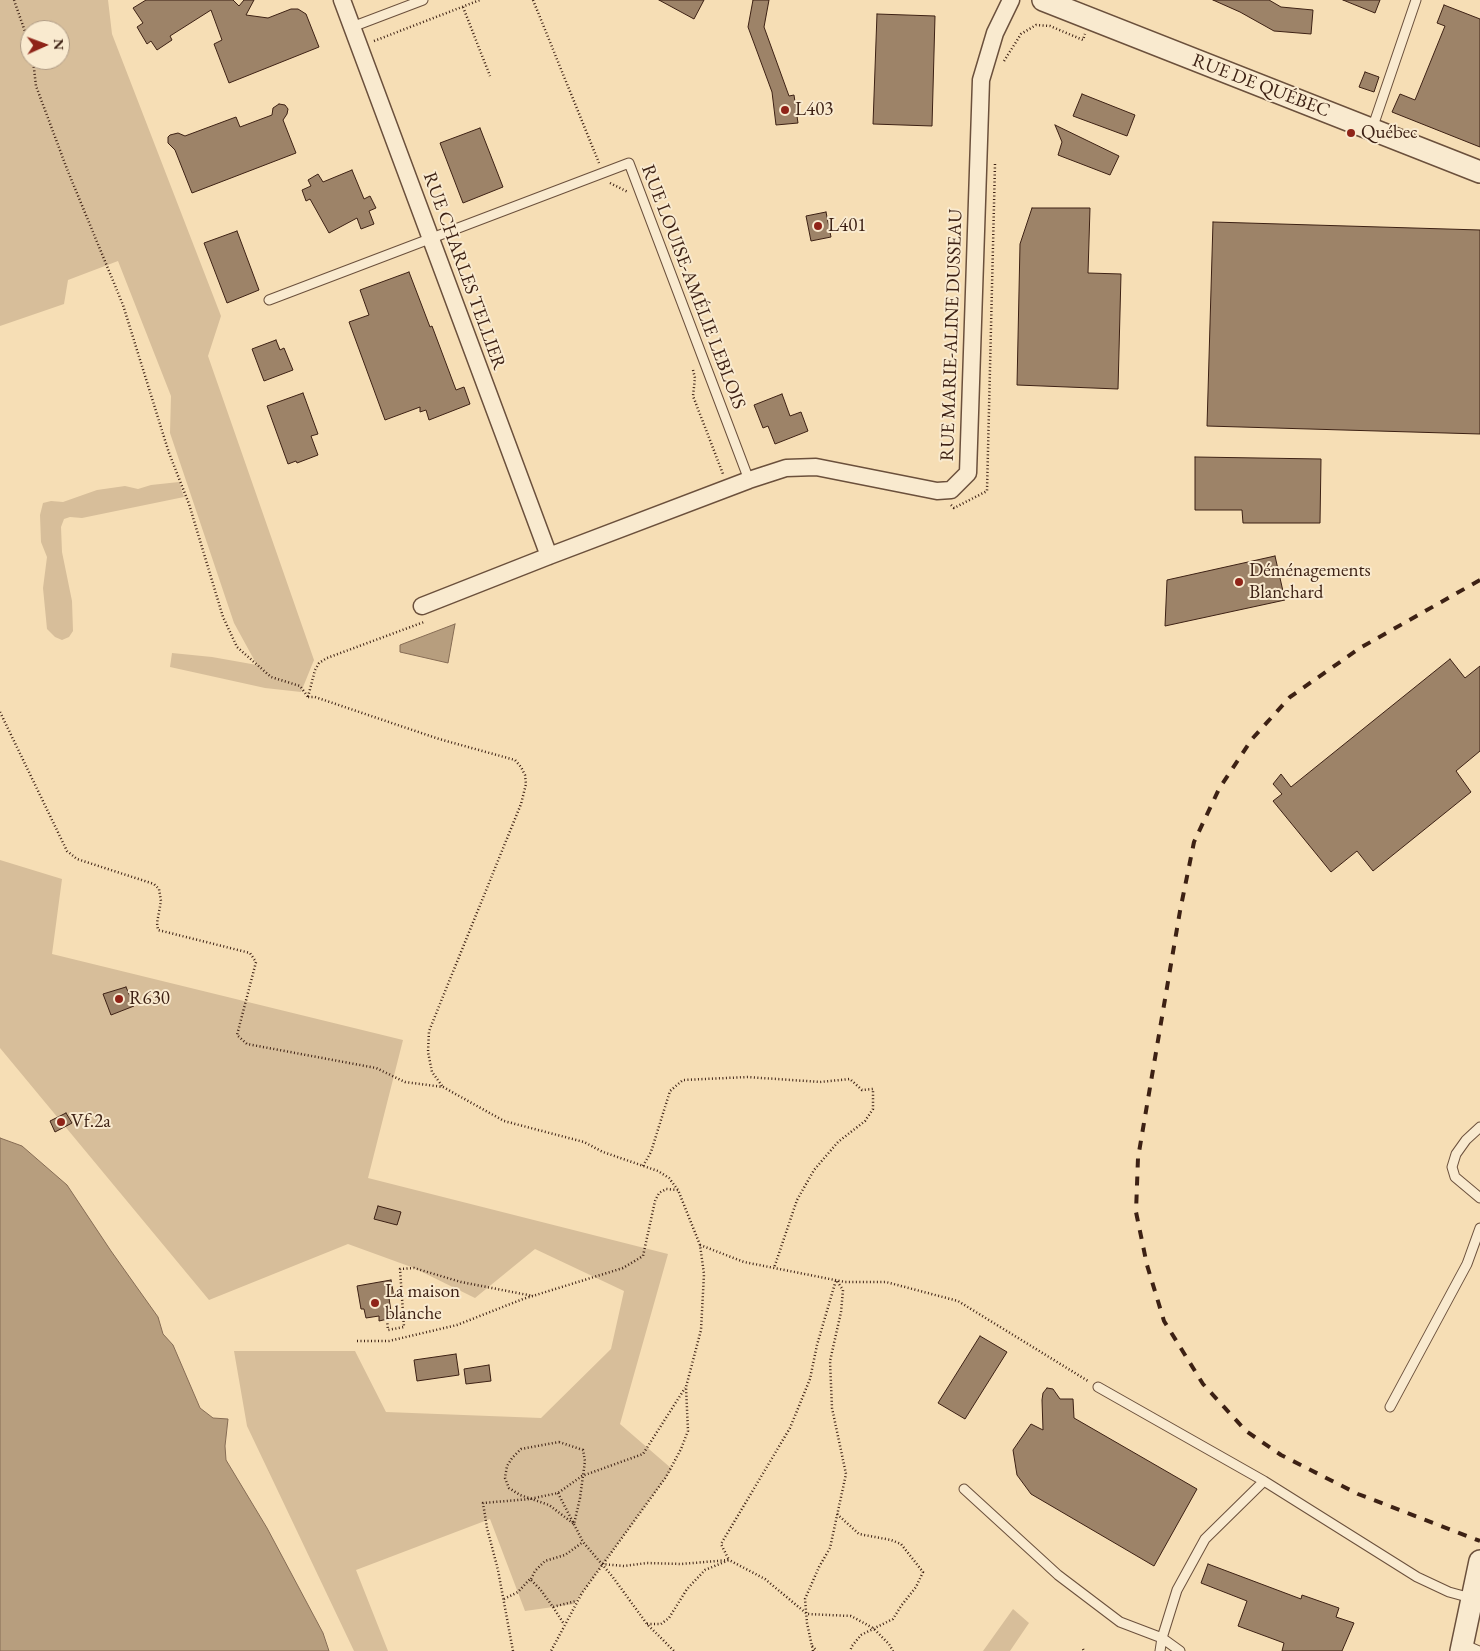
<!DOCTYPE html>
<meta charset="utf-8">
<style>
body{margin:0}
#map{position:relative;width:1480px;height:1651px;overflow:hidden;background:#f6deb5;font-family:"EB Garamond",serif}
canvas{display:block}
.north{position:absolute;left:20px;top:20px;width:50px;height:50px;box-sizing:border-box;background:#f9eacf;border:1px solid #ae9a84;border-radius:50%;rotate:88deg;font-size:14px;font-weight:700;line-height:20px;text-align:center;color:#3d2114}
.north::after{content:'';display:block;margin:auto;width:18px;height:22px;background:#8f2418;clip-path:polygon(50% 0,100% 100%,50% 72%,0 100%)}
</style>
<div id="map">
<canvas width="1480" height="1651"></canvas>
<div class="north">N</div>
</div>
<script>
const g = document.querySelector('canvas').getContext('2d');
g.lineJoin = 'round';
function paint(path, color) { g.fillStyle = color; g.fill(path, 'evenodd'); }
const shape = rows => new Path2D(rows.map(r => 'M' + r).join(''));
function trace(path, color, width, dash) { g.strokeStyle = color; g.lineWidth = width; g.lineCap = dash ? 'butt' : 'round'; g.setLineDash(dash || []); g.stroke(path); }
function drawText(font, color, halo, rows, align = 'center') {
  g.font = font + ' "EB Garamond",serif'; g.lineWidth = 4; g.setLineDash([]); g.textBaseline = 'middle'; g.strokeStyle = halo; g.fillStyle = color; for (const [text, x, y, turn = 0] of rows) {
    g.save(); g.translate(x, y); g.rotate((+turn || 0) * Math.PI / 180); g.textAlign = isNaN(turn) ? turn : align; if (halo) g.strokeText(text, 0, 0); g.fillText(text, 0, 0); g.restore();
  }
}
paint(shape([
 [0,0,108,0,112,34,221,316,208,356,314,660,301,692,265,688,170,667,172,653,212,657,257,665,234,623,170,433,171,396,118,261,68,280,64,304,0,326],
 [30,30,60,30,60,60,30,60],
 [179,482,184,497,82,518,70,517,64,519,61,527,62,552,72,601,73,631,69,637,62,640,55,637,47,629,43,588,47,557,41,542,40,515,43,503,51,501,63,502,97,490,125,486,138,489,151,485],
 [0,860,62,879,52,954,403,1040,368,1178,668,1254,620,1424,672,1469,574,1604,525,1611,490,1519,356,1570,388,1651,354,1651,247,1426,234,1351,355,1351,386,1412,541,1418,611,1349,624,1291,535,1249,475,1298,414,1268,348,1244,209,1300,0,1048],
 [1013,1609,1029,1623,1010,1651,983,1651]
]), '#d7be9a');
const water = shape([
 [455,624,448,663,400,652,400,645,455,624],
 [0,1138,22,1146,67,1185,111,1251,158,1317,163,1334,173,1345,200,1408,213,1418,228,1419,225,1446,226,1460,267,1528,323,1633,329,1651,0,1651,0,1138]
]);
paint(water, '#b79e7e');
trace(water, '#866c54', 1);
const building = shape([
 [146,0,233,0,239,6,244,0,254,0,246,15,268,18,291,9,298,9,306,14,319,47,229,83,214,44,222,40,211,10,170,36,172,40,157,50,151,41,147,44,137,27,143,23,133,8,146,0],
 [659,0,704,0,694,19,659,0],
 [753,0,769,0,764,27,789,96,794,95,798,123,776,125,772,92,748,27,753,0],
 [1213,0,1269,0,1281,7,1313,10,1311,34,1274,31,1240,12,1213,0],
 [1343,0,1380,0,1375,13,1343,0],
 [1444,5,1480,19,1480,147,1392,112,1400,94,1415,100,1445,26,1437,23,1444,5],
 [877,14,935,16,932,126,873,124,877,14],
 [1365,72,1379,77,1374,92,1359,87,1365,72],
 [1082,94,1135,115,1127,136,1073,116,1082,94],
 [279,104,285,105,288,109,287,114,283,120,296,153,192,193,175,150,168,143,168,137,170,135,178,133,185,136,236,117,240,127,272,115,273,108,279,104],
 [1055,125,1119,156,1110,175,1058,155,1062,142,1055,125],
 [480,128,503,187,463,203,440,143,480,128],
 [352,170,364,199,370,196,376,208,369,211,374,224,361,229,357,218,329,233,310,199,306,201,302,190,311,186,308,180,318,174,323,182,352,170],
 [1032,208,1090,208,1088,273,1121,274,1118,389,1017,385,1020,244,1032,208],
 [826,212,831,237,811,241,806,216,826,212],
 [1213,222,1480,230,1480,434,1207,426,1213,222],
 [237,231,259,290,227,303,204,243,237,231],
 [409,272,430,327,432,326,456,390,464,387,470,404,429,420,426,410,420,412,420,407,385,420,349,322,369,315,360,290,409,272],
 [276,340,280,350,284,348,293,370,264,381,252,349,276,340],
 [303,393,318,434,311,436,318,455,297,463,296,461,288,464,267,406,303,393],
 [782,394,790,416,801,412,808,431,775,444,768,426,763,428,754,405,782,394],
 [1195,457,1321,459,1320,523,1243,523,1242,510,1195,510,1195,457],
 [1275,556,1285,600,1165,626,1167,580,1275,556],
 [1450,659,1465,678,1480,666,1480,751,1456,771,1471,792,1373,871,1357,851,1331,872,1273,801,1282,794,1273,784,1281,774,1291,787,1450,659],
 [126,987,134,1006,111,1015,103,994,126,987],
 [66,1113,72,1123,55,1132,50,1121,66,1113],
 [378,1206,401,1212,397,1225,374,1219,378,1206],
 [391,1280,394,1297,389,1298,392,1318,379,1321,379,1316,366,1318,364,1309,361,1309,357,1286,391,1280],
 [980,1336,1007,1352,965,1419,938,1403,980,1336],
 [456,1354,459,1375,417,1381,414,1360,456,1354],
 [489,1365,491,1381,466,1384,464,1369,489,1365],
 [1047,1388,1053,1389,1060,1399,1073,1399,1074,1418,1197,1489,1154,1566,1031,1494,1017,1475,1013,1450,1031,1424,1043,1430,1042,1400,1043,1393,1047,1388],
 [1208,1564,1301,1599,1302,1595,1339,1608,1336,1617,1354,1623,1342,1651,1282,1651,1284,1643,1238,1626,1247,1601,1201,1583,1208,1564]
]);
paint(building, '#9d8368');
trace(building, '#3d2114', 1);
const service = shape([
 [352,27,423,0],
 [1372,129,1416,0],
 [269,300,629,163,749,480],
 [1480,1127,1466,1140,1456,1154,1452,1167,1455,1177,1480,1198],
 [1098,1387,1264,1481,1417,1577,1449,1592,1471,1598],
 [1390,1407,1467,1264,1480,1228],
 [964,1489,1058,1575,1120,1622,1162,1638,1180,1651],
 [1463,1644,1479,1651],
 [1160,1651,1162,1638,1177,1590,1205,1539,1264,1481]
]);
const minor = shape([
 [342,0,549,556],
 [422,606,549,556,749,480,786,468,816,467,937,491,951,490,968,473,981,80,995,33,1011,0]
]);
const tertiary = shape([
 [1043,0,1480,172],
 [1461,1651,1480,1561]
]);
trace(service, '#6b503c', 11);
trace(minor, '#6b503c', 19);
trace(tertiary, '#6b503c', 24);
trace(shape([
 [14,0,30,46],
 [533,0,599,163],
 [463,7,490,76],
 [374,41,480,0],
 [33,60,36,86,67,169,123,305,169,453,189,504,223,617,237,647,271,677,300,686,308,697],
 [1004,61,1021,34,1036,25,1050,26,1083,40,1085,34],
 [610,183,628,192],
 [693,370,695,378,693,396,723,474],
 [951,505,954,508,987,491,995,164],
 [308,697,315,670,319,663,327,658,424,622],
 [308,697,315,697,439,739,515,760,521,767,525,775,526,784,521,804,429,1031,428,1052,432,1072,443,1087],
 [0,712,67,851,77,859,154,884,159,889,161,901,157,923,158,930,250,953,256,962,237,1035,247,1044,376,1068,405,1082,443,1087,504,1121,584,1142,603,1152,658,1171,669,1178,678,1190,700,1245,704,1274,701,1330,686,1387,688,1431,681,1449,666,1477,582,1593,551,1651],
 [643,1166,651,1152,670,1091,683,1080,748,1077,820,1082,850,1079,862,1090,873,1089,873,1109,865,1121,838,1142,814,1170,797,1200,774,1268],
 [700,1245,744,1262,845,1282,886,1282,958,1301,1088,1381],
 [387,1320,388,1330,404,1327,400,1269,414,1268,461,1282,533,1296],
 [357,1341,389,1341,457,1325,523,1299,623,1268,643,1256,655,1201,659,1193,666,1189,678,1190],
 [559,1442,583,1450,585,1461,580,1498,574,1524,549,1505,520,1495,509,1488,505,1478,507,1466,512,1458,521,1449,559,1442],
 [558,1493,583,1542,612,1576,647,1624,674,1651],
 [837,1514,859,1534,891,1540,901,1544,923,1572,916,1587,901,1606,893,1619,861,1635,852,1646,850,1651],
 [602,1564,624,1566,647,1563,681,1564,729,1560,765,1579,807,1614,851,1616,873,1628,889,1644,893,1651],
 [531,1579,535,1571,545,1561,565,1555,583,1542],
 [504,1599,518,1592,530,1579,540,1589,553,1607,576,1601],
 [553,1607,564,1624],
 [647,1624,661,1624,669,1618,687,1589,705,1570,729,1560,721,1544,790,1428,810,1379,817,1345,836,1280],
 [812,1646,817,1651],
 [1083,1649,1084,1651],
 [513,1651,498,1570,487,1528,483,1503,530,1499,558,1493,582,1476,643,1454,685,1388],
 [813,1651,807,1623,805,1599,819,1567,830,1548,846,1474,832,1408,830,1361,841,1312,843,1290,837,1281]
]), '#3d2114', 2.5, [1, 2.5]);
trace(service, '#f9eacf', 9);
trace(minor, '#f9eacf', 16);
trace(tertiary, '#f9eacf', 21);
trace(shape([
 [1480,580,1360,648,1290,697,1252,739,1219,789,1194,842,1180,911,1138,1158,1136,1212,1147,1265,1164,1321,1203,1384,1246,1431,1281,1455,1358,1494,1480,1541]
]), '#3d2114', 4, [9, 9]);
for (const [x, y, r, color] of [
 [785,110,5,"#8f2418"],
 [1351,133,5,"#8f2418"],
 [818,226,5,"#8f2418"],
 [1239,582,5,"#8f2418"],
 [119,999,5,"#8f2418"],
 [61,1122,5,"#8f2418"],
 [375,1303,5,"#8f2418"]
]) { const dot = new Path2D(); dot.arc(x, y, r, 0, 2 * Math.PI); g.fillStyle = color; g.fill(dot); trace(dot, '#f9eacf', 2); }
drawText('19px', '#3d2114', '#f9eacf', [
 ["RUE DE QUÉBEC",1261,86,21],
 ["RUE CHARLES TELLIER",464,271,70],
 ["RUE LOUISE-AMÉLIE LEBLOIS",693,287,69],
 ["RUE MARIE-ALINE DUSSEAU",952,335,-88]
]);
drawText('19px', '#3d2114', '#f9eacf', [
 ["L403",795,110],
 ["Québec",1361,133],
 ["L401",828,226],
 ["Déménagements",1249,571],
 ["Blanchard",1249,593],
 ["R630",129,999],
 ["Vf.2a",71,1122],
 ["La maison",385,1292],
 ["blanche",385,1314]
], 'left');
</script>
